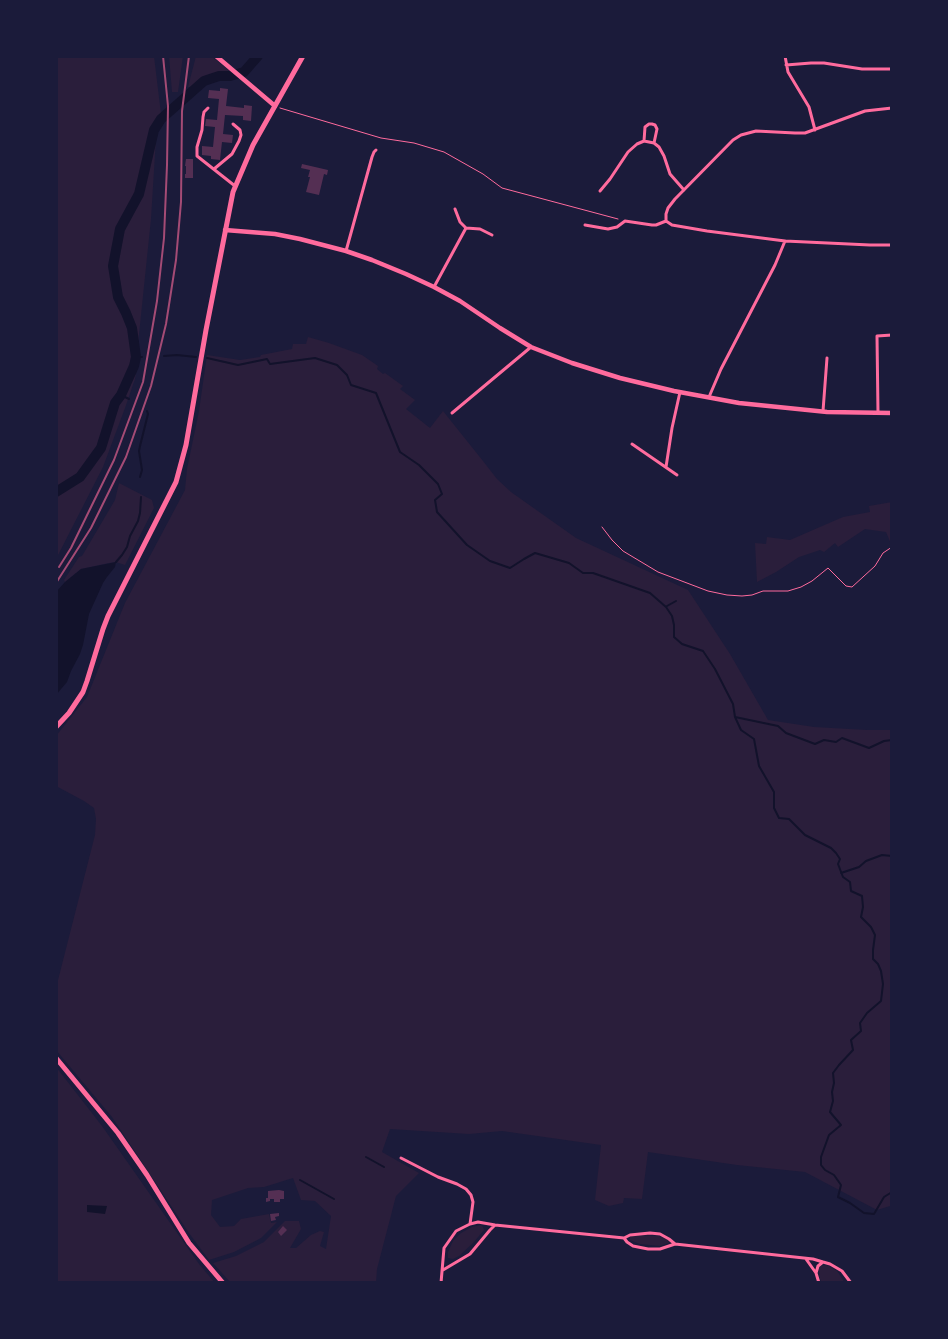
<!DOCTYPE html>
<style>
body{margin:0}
#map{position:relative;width:948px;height:1339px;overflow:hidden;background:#1b1b3a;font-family:Barlow,sans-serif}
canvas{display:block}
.frame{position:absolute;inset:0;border:58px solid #1b1b3a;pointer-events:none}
</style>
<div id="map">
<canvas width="948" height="1339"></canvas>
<div class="frame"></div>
</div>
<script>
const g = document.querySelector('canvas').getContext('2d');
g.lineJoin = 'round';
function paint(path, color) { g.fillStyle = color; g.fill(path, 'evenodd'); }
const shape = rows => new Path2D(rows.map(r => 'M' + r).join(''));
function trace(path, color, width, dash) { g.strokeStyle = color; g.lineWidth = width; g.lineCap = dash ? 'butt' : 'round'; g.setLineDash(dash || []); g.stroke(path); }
paint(shape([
 [56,56,154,56,161,114,156,138,151,219,138,344,139,357,135,379,125,408,103,467,56,559],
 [169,56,183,56,178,92,172,92],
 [196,56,211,56,232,73,230,76,219,76,204,81,197,88,188,87],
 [308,337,329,343,362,355,378,366,377,369,383,374,385,373,403,386,400,389,415,400,406,409,430,428,443,411,483,461,497,479,511,492,576,538,688,590,730,654,768,720,814,727,867,730,892,730,892,1207,890,1206,877,1210,805,1172,737,1165,648,1152,642,1199,624,1198,623,1203,609,1206,595,1200,601,1145,502,1131,469,1134,390,1129,382,1152,419,1173,396,1196,377,1269,376,1283,231,1283,213,1263,236,1256,264,1242,285,1221,299,1221,301,1229,290,1248,296,1248,311,1235,320,1231,324,1232,320,1246,326,1249,331,1216,315,1201,301,1200,293,1178,264,1187,248,1188,212,1200,211,1215,220,1227,234,1226,241,1219,269,1214,271,1223,277,1222,261,1238,234,1252,209,1260,189,1233,112,1117,56,1050,56,988,95,835,96,819,94,808,84,801,56,786,56,736,87,697,125,603,185,490,187,469,199,411,207,355,240,360,260,357,261,355,292,349,293,344,306,344],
 [119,483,152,500,154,508,125,565,116,562,109,563,81,569,65,582,64,580,79,557,82,556,115,500],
 [892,502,892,546,886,532,865,529,838,547,835,543,824,552,820,550,799,557,776,572,757,582,755,543,766,544,767,537,790,540,843,517,870,512,869,506],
 [56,1067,102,1126,199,1264,215,1283,56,1283],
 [481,1225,483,1227,484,1230,473,1243,459,1256,453,1259,448,1258,448,1252,453,1241,461,1233,472,1227],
 [634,1235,659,1236,668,1240,669,1243,660,1246,640,1244,630,1240,630,1237],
 [824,1265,829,1266,837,1271,845,1283,822,1283,820,1279,819,1272,819,1268,821,1266]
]), '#2a1e3b');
paint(shape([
 [116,562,115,567,107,577,103,583,89,614,83,645,80,654,71,671,67,682,56,695,56,592,65,582,81,569],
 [87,1205,107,1206,105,1214,87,1212]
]), '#12122b');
trace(shape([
 [164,356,177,355,196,357],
 [136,357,142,357],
 [207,358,238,365,267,359,270,364,315,358,337,365,347,375,351,385,376,393,400,452,419,465,438,484,442,494,435,500,437,512,467,545,490,561,510,568,524,559,535,553,569,563,583,573,593,573,650,593,666,607,672,616,674,625,674,637,682,644,703,651,715,669,733,704,735,717,741,730,754,739,759,766,774,792,774,808,779,818,789,819,805,835,831,848,836,853,840,859,838,864,843,877,850,882,851,891,862,896,863,907,861,917,871,927,875,935,873,950,873,959,878,964,881,971,883,984,881,1001,867,1013,860,1023,861,1031,851,1040,853,1050,839,1065,833,1073,834,1083,832,1092,833,1101,830,1112,841,1125,829,1135,821,1157,821,1165,825,1170,834,1175,841,1185,838,1197,850,1203,864,1213,874,1214,884,1197,892,1192],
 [121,395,129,399],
 [140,477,142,470,139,451,140,446,148,414,147,411],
 [116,562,122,555,127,547,130,536,138,521,140,513,141,497],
 [667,606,676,601],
 [735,717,778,726,786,733,815,744,824,740,836,742,842,738,869,748,884,741,892,740],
 [841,873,859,867,866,861,882,855,892,856],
 [366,1157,384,1167],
 [300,1180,334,1199]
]), '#12122b', 2);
trace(shape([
 [56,492,80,477,101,448,115,403,121,395,134,366,136,357,132,328,126,313,118,297,113,266,120,229,139,194,154,130,161,119,204,81,219,76,230,76,244,72,258,56]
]), '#12122b', 10);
paint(shape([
 [220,88,228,89,226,106,244,108,244,105,252,106,251,121,243,120,243,116,225,115,223,134,233,135,232,143,222,142,220,160,211,159,211,156,202,155,202,146,213,147,215,127,205,126,206,119,217,120,219,99,208,98,209,90,220,91],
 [186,159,193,159,193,178,185,178,185,174,186,174,186,166,185,166],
 [302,164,328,170,327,175,324,174,319,195,306,192,310,177,308,177,310,170,301,168],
 [279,1190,284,1191,284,1199,280,1199,280,1202,274,1202,274,1199,270,1199,270,1201,266,1202,266,1198,268,1198,268,1191],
 [279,1213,279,1216,275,1217,276,1220,271,1221,270,1214],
 [283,1226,287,1230,281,1236,278,1232]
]), '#542f53');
trace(shape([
 [280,108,381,138,414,143,444,152,483,174,502,188,618,219],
 [602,527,612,540,623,551,658,572,708,591,727,595,742,596,752,595,763,591,788,591,801,587,812,581,828,568,846,586,852,587,875,566,883,553,892,547]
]), '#ff6b9d', 1);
trace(shape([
 [785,56,788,72,809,107,815,130],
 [786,65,811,63,824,63,862,69,892,69],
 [208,108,204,112,203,117,202,130,197,147,197,156,235,186],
 [644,141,645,127,649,124,652,124,655,125,657,129,654,143],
 [214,169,232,154,239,141,241,135,240,130,233,124],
 [600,191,610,179,628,152,637,144,644,141,654,143,659,147,664,156,670,174,684,190],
 [455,209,460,222,466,228,480,229,492,235],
 [666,221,666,214,668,208,675,199,733,140,741,135,756,131,795,133,805,133,865,111,892,108],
 [666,221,672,225,707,231,785,241,870,245,892,245],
 [585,225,608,229,617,227,625,221,652,225,656,225,666,221],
 [346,251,372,157,374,152,376,150],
 [434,287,466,228],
 [709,397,721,369,775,265,785,241],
 [823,411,827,358],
 [452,413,531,347],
 [878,413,877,336,892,335],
 [632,444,677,475],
 [666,467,672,428,680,392],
 [401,1158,438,1177,457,1184,466,1189,471,1195,473,1202,470,1224],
 [675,1244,669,1239,660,1234,650,1233,630,1235,624,1238,627,1242,633,1246,648,1249,660,1249,675,1244,813,1259,823,1262],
 [806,1259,816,1273],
 [443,1270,470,1254,490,1230,495,1225],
 [441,1283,444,1248,456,1231,470,1224,478,1222,495,1225,624,1238],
 [819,1283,816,1273,818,1266,823,1262,830,1264,842,1271,851,1283]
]), '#ff6b9d', 3);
trace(shape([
 [216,56,275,106],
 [225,230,275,234,300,239,346,251,372,260,406,274,434,287,460,301,500,328,531,347,572,363,620,378,674,391,739,403,827,412,892,413]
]), '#ff6b9d', 4.5);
trace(shape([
 [56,1058,118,1133,147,1175,189,1243,223,1283]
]), '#ff6b9d', 5);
trace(shape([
 [56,727,69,713,83,692,87,681,103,629,108,616,176,482,186,445,206,330,233,192,253,145,303,56]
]), '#ff6b9d', 5);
trace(shape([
 [59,567,71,548,114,460,143,382,157,301,164,238,167,165,168,106,163,56],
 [56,583,91,528,126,457,151,386,166,324,176,260,181,202,182,111,189,56]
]), '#a44b75', 2);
</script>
